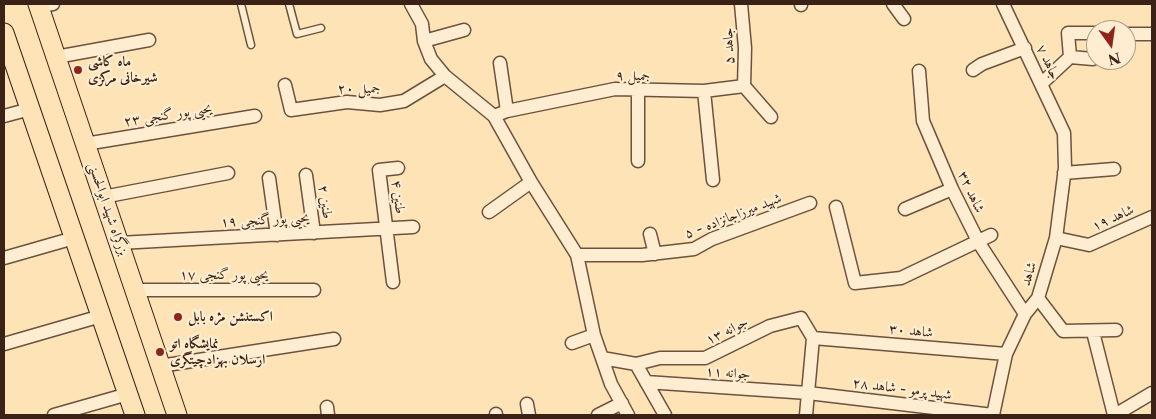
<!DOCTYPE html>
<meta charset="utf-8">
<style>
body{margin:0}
#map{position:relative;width:1156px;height:419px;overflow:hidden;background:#fee3b7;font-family:"Libre Caslon Text",serif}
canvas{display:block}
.frame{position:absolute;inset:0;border:5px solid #3a2216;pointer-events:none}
.north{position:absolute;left:1086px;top:20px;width:50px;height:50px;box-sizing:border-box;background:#feedd0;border:1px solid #b09c86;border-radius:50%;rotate:166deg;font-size:14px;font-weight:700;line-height:20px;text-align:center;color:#3a2216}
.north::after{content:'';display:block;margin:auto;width:18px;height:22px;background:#8f2418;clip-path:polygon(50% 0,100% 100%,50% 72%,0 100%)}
</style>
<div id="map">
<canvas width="1156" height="419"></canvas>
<div class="frame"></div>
<div class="north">N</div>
</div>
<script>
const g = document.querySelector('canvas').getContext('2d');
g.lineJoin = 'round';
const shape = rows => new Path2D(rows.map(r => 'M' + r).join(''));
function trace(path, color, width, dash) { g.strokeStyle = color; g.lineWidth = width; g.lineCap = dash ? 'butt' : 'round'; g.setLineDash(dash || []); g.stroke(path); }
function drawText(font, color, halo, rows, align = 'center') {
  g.font = font + ' "Libre Caslon Text",Amiri,serif'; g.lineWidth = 4.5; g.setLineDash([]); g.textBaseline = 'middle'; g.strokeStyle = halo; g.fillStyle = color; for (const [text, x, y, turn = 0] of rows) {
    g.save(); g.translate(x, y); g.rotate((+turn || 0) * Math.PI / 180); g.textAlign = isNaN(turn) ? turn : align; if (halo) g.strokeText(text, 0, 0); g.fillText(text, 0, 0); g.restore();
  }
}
const lane = shape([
 [241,4,251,45],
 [289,4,297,34,321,28]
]);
const street = shape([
 [411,4,422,24,424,41,431,59,445,76,494,116,531,182,577,255,594,335,611,384,628,415],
 [741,4,745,48,744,86],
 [801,4,801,5],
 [893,4,904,19],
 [39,6,53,4],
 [1126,34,1152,34],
 [424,41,464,30],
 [56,57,149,40],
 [1070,57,1093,59],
 [500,63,507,111],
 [973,70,982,64,1025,48],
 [919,71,923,121,952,189,979,243,1025,314],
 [1041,84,1070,57,1068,33,1096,33],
 [285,85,291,110,347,102,380,105,404,101,445,76],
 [744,86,771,117],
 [638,91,638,161],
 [704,91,713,180],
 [4,116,30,109],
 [494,116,507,111,615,89,704,91,744,86],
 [85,144,255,116],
 [1064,173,1114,169],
 [306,175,314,233],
 [269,178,277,235],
 [103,197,228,173],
 [836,207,855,283,901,278,991,235],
 [905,209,952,189],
 [489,212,531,182],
 [650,234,655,254],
 [1056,238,1089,245,1152,217],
 [119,243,413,227],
 [577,255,642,255,694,249,712,239,810,203],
 [4,258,74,238],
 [393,282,379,170,398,168],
 [135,290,314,290],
 [1038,298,1063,331,1116,330],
 [1093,332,1114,415],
 [813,338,1006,354],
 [572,343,594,335],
 [4,344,101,316],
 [602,358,636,364,660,358,705,358,770,326,801,318,813,338,806,415],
 [636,364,665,415],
 [160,366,334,339],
 [646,382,808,393,993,415],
 [527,404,529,415],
 [327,407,328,415],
 [496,414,496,415],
 [54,415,128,394],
 [598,415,622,403],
 [993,415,1006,354,1025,314,1038,298,1056,238,1065,168,1064,133,1003,4],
 [1115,415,1152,393]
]);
const primary = shape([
 [38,4,177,415],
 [4,33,135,415]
]);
trace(lane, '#6b523e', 9);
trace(street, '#6b523e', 15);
trace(primary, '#3a2216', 21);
trace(lane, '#feedd0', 6);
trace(street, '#feedd0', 12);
trace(primary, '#fee3b7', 19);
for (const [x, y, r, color] of [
 [78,70,5,"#8f2418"],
 [178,317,5,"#8f2418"],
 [160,352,5,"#8f2418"]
]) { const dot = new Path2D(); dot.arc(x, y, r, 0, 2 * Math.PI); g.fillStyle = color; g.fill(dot); trace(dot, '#feedd0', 2); }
drawText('14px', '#3a2216', '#feedd0', [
 ["جاهد ۵",729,46,-93],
 ["جاهد ۷",1048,62,65],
 ["جمیل ۹",633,76,1],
 ["جمیل ۲۰",359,89],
 ["یحیی پور گنجی ۲۳",168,115,-9],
 ["شاهد ۳۲",971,192,65],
 ["طنین ۴",398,197,83],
 ["طنین ۲",325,202,82],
 ["بزرگراه شهید ابوالحسنی",108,209,71],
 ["شهید میرزاجانزاده - ۵",733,216,-21],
 ["شاهد ۱۹",1113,218,-24],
 ["یحیی پور گنجی ۱۹",265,220,-3],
 ["شاهد",1029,274,-73],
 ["یحیی پور گنجی ۱۷",224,275],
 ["جوانه ۱۳",727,331,-26],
 ["شاهد ۳۰",911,331,5],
 ["جوانه ۱۱",728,373,4],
 ["شهید پرمو - شاهد ۲۸",902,389,7]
]);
drawText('bold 14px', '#3a2216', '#feedd0', [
 ["ماه کاشی",88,62],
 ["شیرخانی مرکزی",88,78],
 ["اکستنشن مژه بابل",188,317],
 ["نمایشگاه اتو",170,344],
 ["ارسلان بهزادچیتگری",170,360]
], 'left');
</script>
